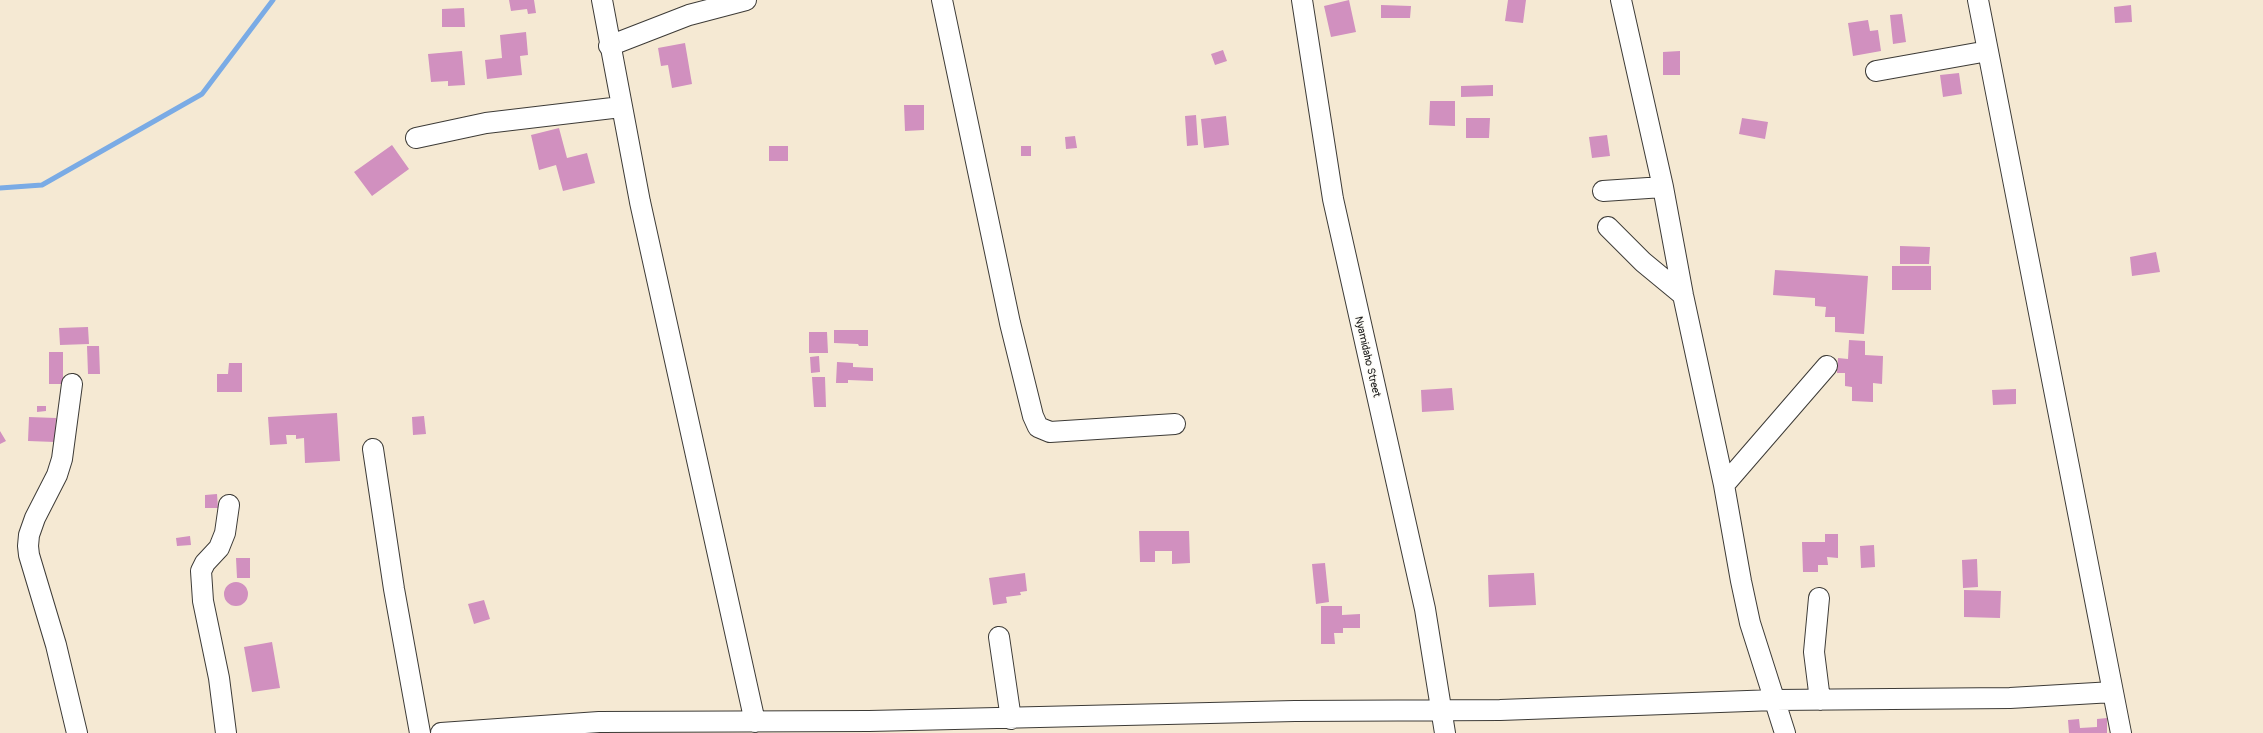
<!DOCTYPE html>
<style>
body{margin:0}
canvas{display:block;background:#f5e9d3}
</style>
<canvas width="2263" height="733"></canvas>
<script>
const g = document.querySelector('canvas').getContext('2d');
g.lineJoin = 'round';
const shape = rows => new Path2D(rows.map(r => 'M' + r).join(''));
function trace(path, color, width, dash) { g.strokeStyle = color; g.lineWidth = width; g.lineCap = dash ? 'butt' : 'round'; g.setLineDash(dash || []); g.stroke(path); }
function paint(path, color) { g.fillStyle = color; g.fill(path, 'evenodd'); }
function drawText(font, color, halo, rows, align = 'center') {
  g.font = font + ' Pangolin,sans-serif'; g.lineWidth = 3; g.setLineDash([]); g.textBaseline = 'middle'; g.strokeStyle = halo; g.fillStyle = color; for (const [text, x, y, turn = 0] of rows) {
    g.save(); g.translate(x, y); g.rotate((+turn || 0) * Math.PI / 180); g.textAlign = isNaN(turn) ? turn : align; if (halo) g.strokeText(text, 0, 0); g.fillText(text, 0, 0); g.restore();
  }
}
trace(shape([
 [0,188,42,185,202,94,273,0]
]), '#7aabe5', 5);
paint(shape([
 [509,0,534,0,536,13,528,14,527,9,511,11],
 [1349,0,1356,32,1331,37,1324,6],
 [1508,0,1526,0,1523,23,1505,21],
 [1381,5,1411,6,1410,18,1381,18],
 [2131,5,2132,22,2115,23,2114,7],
 [464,8,465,27,442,27,442,9],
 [1902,14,1906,42,1893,44,1890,15],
 [1868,20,1870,31,1878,30,1881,51,1853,56,1848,23],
 [526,32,528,55,520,56,522,75,487,79,485,60,502,58,500,35],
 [685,43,692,84,672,88,668,65,661,66,658,48],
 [1223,50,1227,61,1215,65,1211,54],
 [462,51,465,85,448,86,448,81,431,82,428,54],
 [1680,51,1680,75,1663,75,1663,52],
 [1959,73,1962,94,1943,97,1940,75],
 [1493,85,1493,96,1461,97,1461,86],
 [1430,101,1455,101,1455,126,1429,125],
 [904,105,924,105,924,130,905,131],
 [1196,115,1198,145,1187,146,1185,116],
 [1226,116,1229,145,1204,148,1201,119],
 [1466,118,1490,118,1489,138,1466,138],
 [1742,118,1768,122,1765,139,1739,134],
 [559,128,567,158,587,153,595,183,563,191,556,165,539,170,531,135],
 [1607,135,1610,156,1592,158,1589,137],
 [1075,136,1077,148,1066,149,1065,137],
 [392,145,409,169,372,196,354,172],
 [769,146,788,146,788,161,769,161],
 [1021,146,1031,146,1031,156,1021,156],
 [1900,246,1930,247,1929,264,1900,264],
 [2156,252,2160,272,2132,276,2130,257],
 [1892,266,1931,266,1931,290,1892,290],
 [1775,270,1868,276,1864,334,1835,332,1835,317,1825,317,1826,307,1815,306,1815,298,1773,295],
 [88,327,89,344,60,345,59,328],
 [834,330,868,330,868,346,859,346,858,344,834,343],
 [809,332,827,332,828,353,809,353],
 [1849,340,1865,341,1865,355,1883,356,1882,384,1873,383,1873,402,1852,401,1852,387,1845,386,1845,373,1837,373,1838,358,1848,359],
 [87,346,99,346,100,374,88,374],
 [49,352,63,352,63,384,49,384],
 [819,356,820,372,811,373,810,357],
 [837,362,853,363,853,367,873,368,873,381,848,380,848,383,836,383],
 [229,363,242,363,242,392,217,392,217,374,228,374],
 [812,377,825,377,826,407,814,407],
 [1452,388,1454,410,1422,412,1421,390],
 [2016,389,2016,404,1993,405,1992,390],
 [37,406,46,406,46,411,37,412],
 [337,413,340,461,305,463,304,438,296,439,296,435,286,435,287,444,270,445,268,417],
 [424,416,426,434,413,435,412,417],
 [29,417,56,418,55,442,28,441],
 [0,431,6,441,0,444],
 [217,494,218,508,205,508,205,495],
 [1139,531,1189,531,1190,563,1172,564,1172,551,1155,551,1155,562,1140,562],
 [1825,534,1838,534,1838,558,1827,557,1828,565,1818,565,1818,572,1803,572,1802,542,1825,542],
 [190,536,191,545,177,546,176,538],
 [1874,545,1875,567,1861,568,1860,546],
 [236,558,250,558,250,578,237,578],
 [1977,559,1978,587,1963,588,1962,560],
 [1325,563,1329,602,1316,604,1312,564],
 [1025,573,1027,591,1020,592,1021,595,1006,597,1007,603,993,605,989,578],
 [1534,573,1536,605,1489,607,1488,575],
 '224 594a12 12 0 1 1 24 0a12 12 0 1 1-24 0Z',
 [1964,590,2001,591,2000,618,1964,617],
 [484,600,490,619,474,624,468,604],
 [1321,606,1342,606,1342,615,1360,614,1360,628,1343,628,1343,633,1334,633,1335,644,1321,644],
 [272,642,280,688,252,692,244,647],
 [2107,718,2107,733,2069,733,2068,720,2079,719,2080,728,2097,727,2097,719]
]), '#d190bf');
const street = shape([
 [602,0,640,202,755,722],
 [942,0,1010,323,1033,416,1038,427,1050,432,1175,424],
 [1302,0,1333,199,1425,609,1445,733],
 [1621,0,1663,187,1683,295,1724,485,1741,581,1750,623,1785,733],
 [1978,0,2121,733],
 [609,46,689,15,746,0],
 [1876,71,1988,51],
 [416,138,486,123,621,107],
 [1603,191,1663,187],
 [1608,227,1643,262,1683,295],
 [72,384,62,459,57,475,35,518,29,535,28,546,29,555,56,645,77,733],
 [373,449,394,589,420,733],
 [1724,485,1827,366],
 [1819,598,1814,652,1820,700],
 [999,637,1011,719],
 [226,733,219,678,203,601,201,571,205,563,219,548,225,533,229,505],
 [441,733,599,722,869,721,1295,711,1500,710,1775,700,2010,698,2113,692]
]);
trace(street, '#3d3b37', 22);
trace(street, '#fff', 20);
drawText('11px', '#1c1c1c', '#fdfcf7', [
 ["Nyamidaho Street",1367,357,77]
]);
</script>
